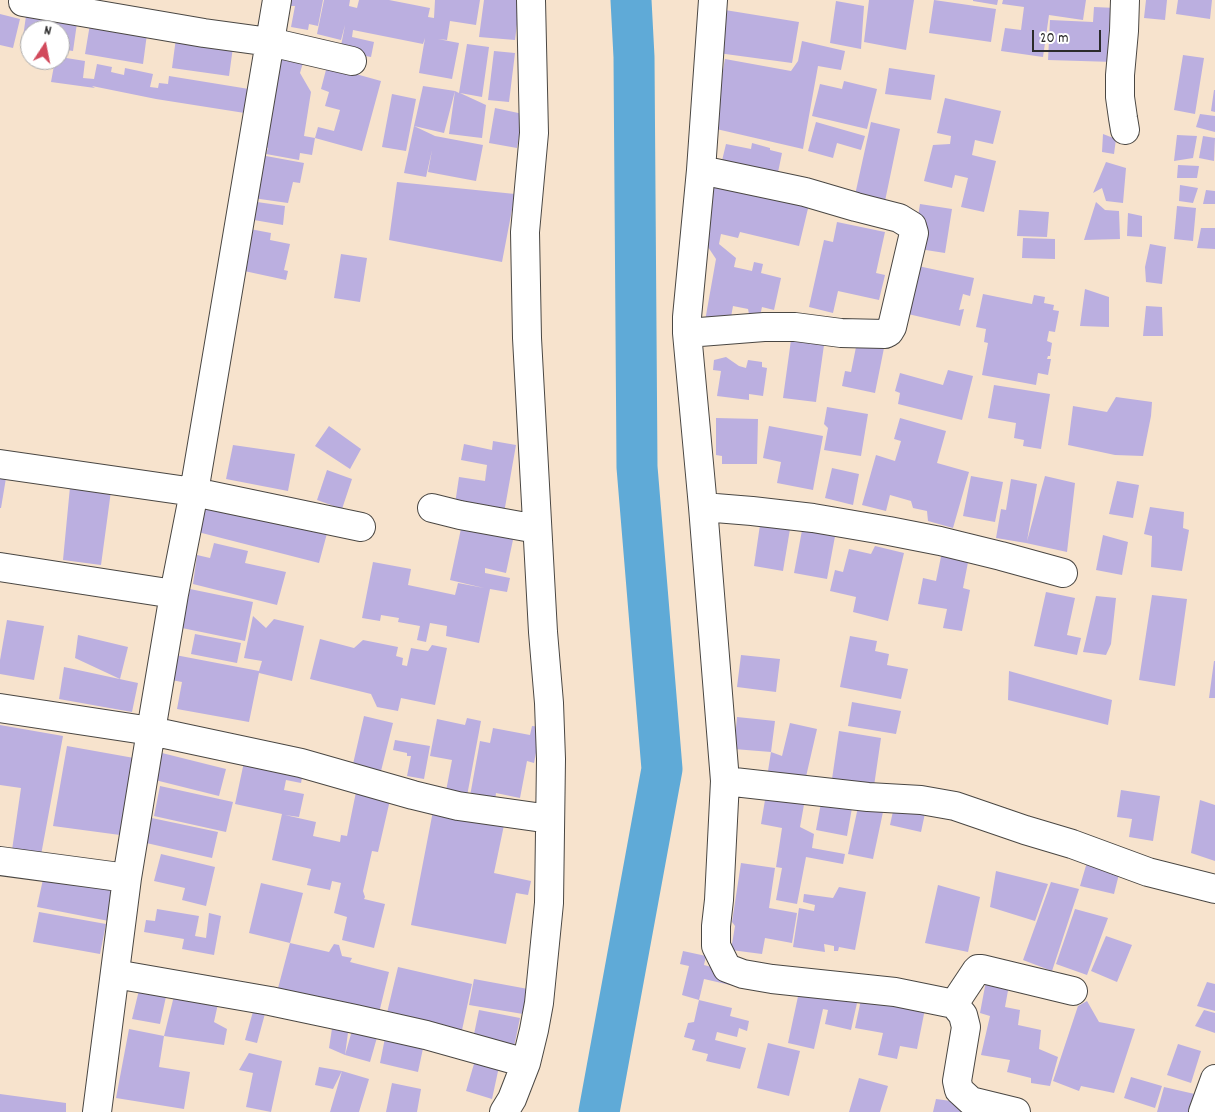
<!DOCTYPE html>
<style>
body{margin:0}
#map{position:relative;width:1215px;height:1112px;overflow:hidden;background:#f7e3cd;font-family:Dekko,sans-serif}
canvas{display:block}
.north{position:absolute;left:20px;top:20px;width:50px;height:50px;box-sizing:border-box;background:#fff;border:1px solid #aaa;border-radius:50%;rotate:11deg;font-size:14px;font-weight:700;line-height:20px;text-align:center;color:#2b2b2b}
.north::after{content:'';display:block;margin:auto;width:18px;height:22px;background:#d1495b;clip-path:polygon(50% 0,100% 100%,50% 72%,0 100%)}
.scale{position:absolute;left:1032px;top:30px;width:69px;height:22px;box-sizing:border-box;border:2px solid #2b2b2b;border-top:0;padding-left:6px;font-size:15px;line-height:18px;white-space:nowrap;color:#2b2b2b;-webkit-text-stroke:4px #fff;paint-order:stroke}
</style>
<div id="map">
<canvas width="1215" height="1112"></canvas>
<div class="north">N</div>
<div class="scale">20 m</div>
</div>
<script>
const g = document.querySelector('canvas').getContext('2d');
g.lineJoin = 'round';
const shape = rows => new Path2D(rows.map(r => 'M' + r).join(''));
function trace(path, color, width, dash) { g.strokeStyle = color; g.lineWidth = width; g.lineCap = dash ? 'butt' : 'round'; g.setLineDash(dash || []); g.stroke(path); }
function paint(path, color) { g.fillStyle = color; g.fill(path, 'evenodd'); }
trace(shape([
 [599,1112,662,769,637,467,634,57,631,0]
]), '#5faad7', 41);
paint(shape([
 [290,0,323,0,318,26,309,24,308,30,291,27,295,6,289,6],
 [324,0,350,0,349,6,357,8,359,0,389,0,430,8,428,17,434,18,435,0,480,0,476,25,450,21,447,40,438,39,459,43,452,79,419,73,425,38,423,44,353,30,352,37,374,42,371,57,340,51,345,25,341,40,317,34],
 [484,0,520,0,515,40,479,37],
 [869,0,914,0,906,50,864,42],
 [934,0,996,9,991,42,929,33],
 [973,0,998,0,997,5,973,1],
 [1003,0,1086,0,1083,20,1049,15,1043,57,1001,51,1005,28,1021,30,1024,7,1002,4],
 [1146,0,1167,0,1165,20,1144,18],
 [1178,0,1212,0,1210,19,1176,14],
 [836,1,864,6,861,49,830,43],
 [1094,7,1116,8,1114,62,1048,60,1050,20,1093,22],
 [27,9,78,16,73,51,60,49,60,30,30,30,30,45,22,44],
 [725,10,799,22,792,63,718,53],
 [0,14,20,19,13,48,0,45],
 [90,24,147,34,143,64,85,54],
 [176,38,233,47,229,76,172,68],
 [802,41,845,51,841,70,818,66,803,149,712,128,725,59,791,71,798,61],
 [467,44,489,47,482,97,460,93,486,105,482,138,449,134,455,91,444,133,414,126,423,86,455,91,459,93],
 [494,51,515,53,509,102,488,100],
 [282,53,304,59,300,73,311,92,304,136,315,138,312,155,300,153,299,160,266,154,268,148,261,146],
 [1183,55,1204,58,1195,114,1174,110],
 [60,57,85,61,83,78,94,79,97,64,112,67,111,72,124,75,125,68,153,74,150,87,158,88,159,83,168,84,169,76,255,90,251,114,156,99,92,86,95,88,51,82,55,60,60,60],
 [327,66,381,81,362,151,315,138,318,127,334,131,340,110,325,106,329,92,321,89],
 [889,68,935,75,931,100,885,94],
 [844,81,877,89,867,129,812,116,820,84,842,89],
 [1214,90,1215,90,1215,112,1211,111],
 [392,94,416,99,406,151,382,147],
 [945,98,1001,111,993,144,975,140,972,155,996,161,984,212,961,207,968,178,955,175,952,188,924,181,933,145,950,144,951,136,937,133],
 [495,108,523,114,517,148,489,143],
 [1200,114,1215,116,1215,132,1196,127],
 [816,122,865,136,861,150,837,143,833,158,808,151],
 [871,122,900,129,885,201,855,195],
 [414,126,435,136,483,145,476,181,428,172,432,150,426,177,404,173],
 [1103,134,1116,139,1114,154,1102,152],
 [1177,135,1197,136,1193,158,1174,161],
 [1203,136,1215,138,1214,161,1199,158],
 [752,143,770,148,770,150,782,153,776,182,720,169,726,144,751,149],
 [255,154,304,163,300,183,293,182,288,203,253,198],
 [1106,162,1126,168,1123,203,1106,201,1102,188,1093,193],
 [1178,165,1199,166,1197,178,1177,178],
 [711,174,811,196,799,246,740,232,738,238,721,234,719,244,736,258,734,267,752,271,754,262,763,264,761,273,781,278,774,310,762,307,759,321,750,319,748,309,733,306,731,317,723,315,722,324,705,321,716,259,708,247,700,246],
 [397,182,515,194,502,262,389,240],
 [1180,185,1198,188,1193,203,1179,201],
 [1206,190,1215,191,1215,204,1203,204],
 [250,201,285,206,283,225,248,219],
 [1096,202,1105,210,1119,211,1120,239,1084,240],
 [920,204,952,209,945,253,913,248],
 [1177,206,1196,208,1193,241,1174,239],
 [1019,210,1049,212,1047,237,1017,236],
 [1128,213,1142,216,1142,237,1127,236],
 [837,222,885,232,876,273,885,275,879,300,838,291,833,313,809,307,824,240,833,242],
 [1201,228,1215,228,1215,249,1197,248],
 [250,229,271,233,270,240,290,244,284,270,288,271,286,280,235,269],
 [1023,238,1055,239,1055,259,1022,258],
 [1150,244,1166,247,1162,284,1146,282,1145,267],
 [341,254,367,258,360,302,334,298],
 [918,266,974,278,970,296,963,294,959,310,964,309,960,326,908,314],
 [1085,289,1109,297,1109,327,1080,326],
 [983,294,1032,304,1034,295,1045,297,1044,303,1054,305,1053,310,1059,311,1055,332,1049,331,1047,341,1052,343,1050,356,1048,356,1047,359,1051,359,1048,375,1038,373,1036,385,982,375,988,343,984,342,986,329,976,327],
 [1146,306,1162,307,1163,336,1143,336],
 [858,337,885,343,875,393,842,386,845,371,851,372],
 [791,340,824,345,816,402,783,398],
 [726,357,739,366,746,368,748,360,762,362,762,367,767,368,763,396,749,394,749,400,717,396,721,371,713,370,714,360],
 [948,370,973,376,962,420,898,404,900,393,895,391,900,373,943,385],
 [994,385,1050,394,1041,449,1023,446,1024,440,1014,438,1016,423,988,418],
 [1116,397,1152,402,1151,416,1143,456,1115,455,1068,445,1073,406,1107,412],
 [827,407,868,414,861,456,824,450,828,428,824,424],
 [716,418,758,419,757,464,722,464,722,456,716,455],
 [900,418,946,431,937,463,969,472,953,528,928,521,927,511,913,508,911,501,890,495,886,511,862,505,876,455,895,461,901,441,894,439],
 [329,426,361,449,350,469,315,446],
 [769,426,823,436,813,490,777,483,781,462,763,458],
 [493,441,516,445,504,513,455,504,459,477,485,481,487,465,461,460,464,444,492,450],
 [233,445,295,454,288,491,226,479],
 [832,468,859,474,853,505,825,498],
 [327,470,352,479,342,509,317,500],
 [971,476,1003,482,995,522,963,516],
 [1045,476,1075,483,1067,552,1026,543,996,538,1001,509,1006,510,1011,479,1037,484,1027,541],
 [0,477,6,478,1,508,0,508],
 [1117,481,1139,485,1133,518,1109,514],
 [70,487,111,491,101,565,63,560],
 [205,499,329,526,319,563,198,532],
 [1150,507,1184,512,1183,528,1189,530,1182,571,1151,567,1152,536,1144,534],
 [761,518,791,523,783,571,754,566],
 [462,524,514,535,506,573,485,568,485,573,510,578,507,592,490,589,479,643,446,636,447,626,430,623,426,642,417,640,420,626,398,622,399,618,381,615,380,621,362,618,373,562,411,569,408,585,455,595,458,583,484,588,450,580],
 [803,525,836,531,827,579,794,573],
 [1103,535,1128,542,1122,575,1096,570],
 [214,543,248,551,245,563,286,572,277,605,193,584,197,555,210,558],
 [875,546,904,553,888,621,853,612,856,597,830,591,835,570,843,572,849,549,871,554],
 [942,552,969,557,963,588,970,590,962,631,943,628,947,609,918,604,923,578,936,581],
 [190,589,253,602,245,641,182,628],
 [1046,592,1075,598,1067,635,1081,638,1077,655,1034,646],
 [1152,595,1187,599,1175,686,1139,680],
 [1096,596,1116,598,1111,644,1106,655,1083,652],
 [253,616,266,628,274,619,304,626,292,681,259,673,249,722,177,709,182,682,166,679,170,654,259,671,262,661,244,658],
 [7,620,44,626,34,680,0,674,0,660],
 [195,634,241,643,237,663,191,654],
 [78,635,128,647,120,679,75,658],
 [850,636,877,641,875,651,889,654,887,665,908,669,901,699,840,687],
 [320,639,354,648,363,640,398,647,396,656,403,658,402,665,407,666,411,648,428,651,432,645,447,648,435,705,401,698,398,711,377,707,371,694,310,679],
 [741,655,780,659,776,692,737,687],
 [1214,661,1215,661,1215,698,1209,698],
 [64,667,138,683,132,712,59,699],
 [1009,671,1112,700,1108,725,1008,700],
 [852,702,901,711,896,734,848,726],
 [364,716,393,723,381,771,353,764],
 [737,717,775,721,771,752,782,756,790,723,817,729,805,781,768,771,771,752,734,749],
 [467,718,481,721,467,796,445,796,452,760,430,756,437,719,465,725],
 [0,725,63,736,41,855,12,850,21,788,0,785],
 [532,726,541,727,534,763,527,761,520,798,496,793,495,801,470,796,480,741,490,743,493,728,530,735],
 [839,731,881,738,874,786,832,779],
 [395,740,430,746,424,779,407,776,411,756,407,756,407,753,393,750],
 [67,746,134,758,120,835,53,826],
 [162,753,226,769,219,796,155,780],
 [244,762,304,768,301,783,286,780,284,790,304,794,299,817,285,815,316,822,313,836,340,842,341,835,347,836,356,792,390,800,378,852,372,851,363,891,365,897,364,899,385,904,374,948,342,940,347,917,334,913,341,883,332,881,330,890,307,885,311,869,272,860,282,814,235,804],
 [160,786,233,802,226,832,154,816],
 [1121,790,1160,796,1153,841,1129,837,1132,819,1117,817],
 [782,795,805,799,800,827,814,834,812,848,845,854,843,864,806,857,797,904,776,900,782,868,776,867,782,828,761,824,765,800],
 [1200,800,1215,805,1215,861,1191,853],
 [895,802,927,804,921,832,890,825],
 [821,803,852,808,847,836,816,830],
 [858,807,883,812,873,859,848,854],
 [433,811,504,825,494,873,531,881,528,895,516,893,506,944,411,925],
 [147,817,218,832,212,858,142,842],
 [1090,852,1121,866,1114,894,1080,886],
 [161,854,215,867,206,906,182,900,185,888,154,881],
 [741,863,775,868,769,908,797,913,792,943,765,938,762,954,731,950,735,926,732,922],
 [45,870,121,882,114,922,37,907],
 [996,871,1048,884,1035,921,990,907],
 [1051,882,1079,889,1052,971,1023,960],
 [261,883,303,893,290,943,249,933],
 [938,885,980,897,968,952,925,943],
 [839,887,866,892,855,950,839,947,838,951,834,951,834,946,824,944,825,952,793,947,799,908,814,911,815,905,803,902,804,894,833,898],
 [157,909,199,916,195,936,206,938,209,913,221,916,214,955,182,949,184,939,144,932,146,920,155,921],
 [1075,909,1108,918,1087,975,1056,964],
 [39,912,106,924,100,954,33,942],
 [1106,936,1132,945,1117,982,1091,971],
 [290,943,329,952,334,944,339,945,342,956,352,958,350,962,389,972,378,1017,277,992],
 [683,951,706,956,704,965,742,975,739,987,704,979,699,1000,682,995,689,966,680,964],
 [398,967,472,984,462,1030,387,1013],
 [474,979,528,989,523,1014,469,1005],
 [986,981,1009,985,1005,1007,1020,1010,1018,1025,1041,1030,1039,1049,1058,1057,1050,1086,1031,1083,1031,1078,1007,1072,1010,1060,981,1055,990,1016,980,1013],
 [1207,982,1215,984,1215,1011,1197,1006],
 [140,986,167,992,160,1024,132,1019],
 [800,987,859,994,851,1030,825,1024,828,1010,823,1009,814,1049,788,1043],
 [863,990,925,1009,917,1049,900,1046,897,1059,878,1055,883,1033,855,1028],
 [175,992,219,999,214,1022,227,1029,224,1045,164,1036],
 [699,1000,732,1008,730,1016,749,1021,747,1031,739,1028,737,1037,717,1032,715,1040,746,1048,740,1069,706,1061,708,1054,692,1050,695,1040,684,1037,688,1023,694,1022],
 [1087,1001,1099,1022,1135,1029,1114,1093,1081,1086,1079,1091,1053,1081,1078,1006],
 [254,1008,266,1010,257,1043,245,1040],
 [479,1010,520,1018,514,1047,473,1039],
 [1204,1010,1215,1013,1215,1033,1195,1026],
 [355,1020,380,1027,370,1062,345,1055,329,1048,333,1022,349,1025,345,1055],
 [129,1029,164,1036,159,1067,190,1072,184,1109,116,1098],
 [385,1038,425,1039,418,1072,380,1063],
 [768,1043,800,1051,789,1096,757,1088],
 [1178,1044,1201,1051,1191,1083,1167,1075],
 [249,1053,282,1061,271,1112,246,1107,253,1073,239,1070],
 [476,1057,500,1062,492,1099,466,1091],
 [319,1067,342,1071,333,1089,315,1085],
 [342,1071,369,1079,359,1112,330,1112],
 [1131,1077,1162,1086,1155,1108,1124,1098],
 [859,1078,888,1086,880,1112,849,1112],
 [392,1083,421,1089,417,1112,386,1112],
 [1164,1087,1199,1095,1194,1112,1157,1112],
 [0,1094,66,1103,66,1112,0,1112],
 [936,1099,966,1103,988,1112,933,1112]
]), '#bbafe0');
const minor = shape([
 [713,0,701,170,687,317,687,333,703,507,725,781,719,900,716,926,716,946,727,968,743,974,772,979,895,992,954,1004,963,1015,966,1027,957,1081,959,1090,971,1101,1016,1112],
 [1125,0,1124,31,1120,75,1120,97,1123,118,1125,130],
 [23,2,204,33,270,42,352,61],
 [687,333,764,327,795,327,841,333,885,334,889,332,892,327,914,233,912,226,899,218,856,207,805,192,701,170],
 [0,464,194,492,361,527],
 [703,507,752,511,813,518,889,531,940,541,1001,556,1063,573],
 [432,508,460,515,537,529],
 [0,567,174,594],
 [0,708,151,731,301,763,413,795,458,806,550,819],
 [725,781,868,797,921,800,955,806,1025,830,1072,844,1148,872,1215,889],
 [0,861,127,878],
 [115,974,270,1001,355,1019,426,1035,526,1063],
 [954,1004,976,971,978,969,982,969,1073,991],
 [97,1112,127,878,151,731,174,594,194,492,277,0],
 [504,1112,512,1099,526,1063,534,1030,539,1003,549,903,551,759,549,703,543,632,527,338,525,232,534,133,531,0],
 [1203,1112,1215,1079]
]);
trace(minor, '#4a4743', 30);
trace(minor, '#fff', 28);
</script>
